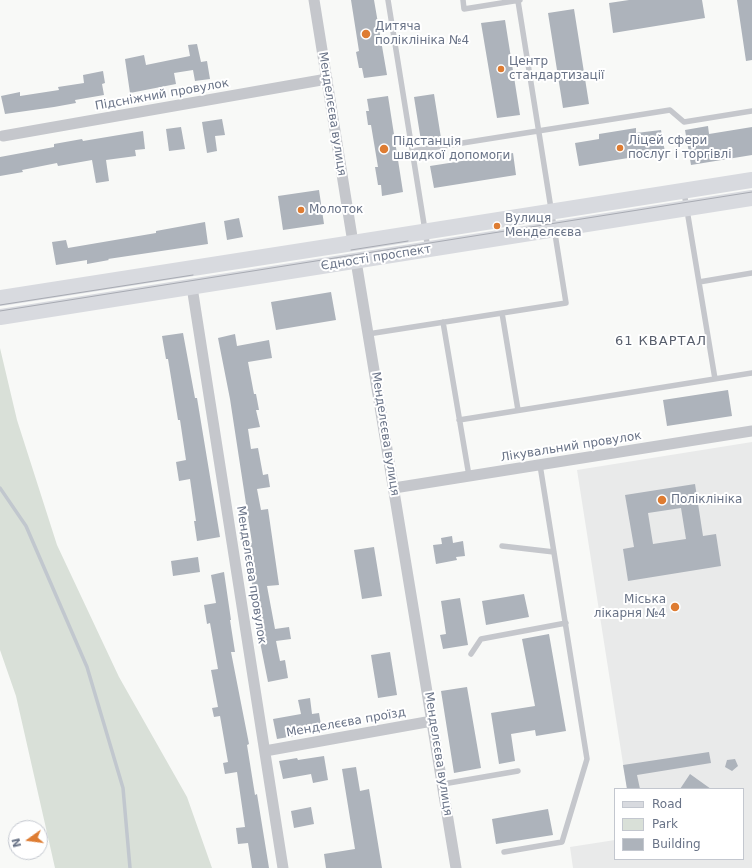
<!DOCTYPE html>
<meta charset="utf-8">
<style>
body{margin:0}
#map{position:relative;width:752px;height:868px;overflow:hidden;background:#f8f9f7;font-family:"DejaVu Sans",sans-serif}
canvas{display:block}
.legend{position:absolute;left:614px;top:788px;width:130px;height:72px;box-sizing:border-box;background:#fff;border:1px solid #c3c7cf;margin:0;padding:5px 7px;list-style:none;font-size:12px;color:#697387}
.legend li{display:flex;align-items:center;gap:8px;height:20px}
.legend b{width:20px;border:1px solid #c3c7cf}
.north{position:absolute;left:8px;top:820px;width:40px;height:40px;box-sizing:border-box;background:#fff;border:1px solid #c3c7cf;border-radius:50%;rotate:256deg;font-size:11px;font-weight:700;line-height:16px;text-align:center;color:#697387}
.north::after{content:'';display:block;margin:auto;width:14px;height:18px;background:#de7c32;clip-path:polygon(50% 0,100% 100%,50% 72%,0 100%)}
</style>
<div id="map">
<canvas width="752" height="868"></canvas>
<ul class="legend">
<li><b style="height:5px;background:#d8dadf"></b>Road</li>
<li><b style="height:11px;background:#d9e0d8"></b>Park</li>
<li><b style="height:11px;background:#adb3bb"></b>Building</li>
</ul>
<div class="north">N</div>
</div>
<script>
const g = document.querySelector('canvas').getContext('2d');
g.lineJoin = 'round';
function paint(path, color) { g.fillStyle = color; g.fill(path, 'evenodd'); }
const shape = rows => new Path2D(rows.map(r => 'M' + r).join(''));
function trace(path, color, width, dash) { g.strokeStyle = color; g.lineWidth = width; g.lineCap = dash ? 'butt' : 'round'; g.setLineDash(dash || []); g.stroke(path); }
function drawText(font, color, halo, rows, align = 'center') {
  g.font = font + ' "DejaVu Sans",sans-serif'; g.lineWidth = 4; g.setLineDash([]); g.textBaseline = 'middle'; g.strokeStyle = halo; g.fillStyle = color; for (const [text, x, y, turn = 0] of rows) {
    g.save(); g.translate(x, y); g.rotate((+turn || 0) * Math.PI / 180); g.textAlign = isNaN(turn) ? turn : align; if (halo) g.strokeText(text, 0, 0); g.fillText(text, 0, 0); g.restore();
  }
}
paint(shape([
 [752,442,752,868,573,868,570,847,615,840,615,859,743,859,743,789,627,789,577,470]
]), '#e9eaea');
paint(shape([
 [0,348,17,420,57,545,119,677,187,797,212,868,55,868,16,696,0,650]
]), '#d9e0d8');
trace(shape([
 [0,488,26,526,87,667,123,788,130,868]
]), '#c1c7ce', 3.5);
paint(shape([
 [351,0,374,0,387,75,364,78,362,68,359,68,356,52,359,51],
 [629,0,702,0,705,18,613,33,609,3],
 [737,0,752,0,752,60,746,61],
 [574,9,589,104,563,108,548,13],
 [505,20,520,115,497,118,481,23],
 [197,44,201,62,207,61,210,79,195,81,193,70,174,73,176,84,130,93,125,59,144,55,146,65,190,56,188,45],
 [103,71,105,83,102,84,104,95,75,100,76,103,54,107,5,114,1,96,20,92,20,96,59,90,58,87,84,83,83,75],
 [434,94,441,138,421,141,414,97],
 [388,96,403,192,382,196,381,185,378,185,375,167,378,167,371,125,368,125,366,111,369,111,367,99],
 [222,119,225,135,215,136,217,151,207,153,202,122],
 [708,126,709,134,752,127,752,155,691,165,685,130],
 [181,127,185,149,169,151,166,129],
 [636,128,636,133,661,130,665,152,579,166,575,143,599,139,599,134],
 [143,131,145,149,135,150,136,156,106,160,109,181,96,183,92,160,58,166,57,163,22,170,23,172,0,176,0,157,54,147,54,144,82,139,83,141],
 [513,153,516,175,434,188,430,166],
 [319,190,324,224,283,230,278,196],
 [239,218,243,237,227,240,224,221],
 [205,222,208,244,108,259,109,260,87,264,87,260,56,265,52,242,66,240,68,248,156,233,156,231],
 [331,292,336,320,276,330,271,302],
 [183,333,195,398,197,398,220,537,197,541,194,521,196,521,190,479,179,481,176,462,186,460,180,420,178,420,168,359,166,359,162,336],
 [235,334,237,346,269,340,272,358,248,362,254,394,256,394,259,410,256,410,260,427,248,429,251,449,258,448,263,475,268,474,270,487,257,489,261,510,268,509,279,585,267,586,275,629,289,627,291,639,276,641,280,661,285,660,288,678,268,682,258,632,260,632,250,572,252,571,248,544,252,543,230,399,218,338],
 [728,390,732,416,667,426,663,400],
 [695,484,703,536,716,534,721,566,628,581,623,549,634,547,625,495],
 [681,508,686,539,653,544,648,513],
 [452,536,453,543,463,541,465,556,456,557,457,560,436,564,433,545,442,544,441,538],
 [374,547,382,596,362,599,354,550],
 [198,557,200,572,173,576,171,561],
 [224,572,231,620,230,620,235,652,231,652,249,744,247,745,255,795,257,794,269,868,252,868,248,843,238,844,236,828,245,827,237,772,225,774,223,763,228,762,220,716,214,717,212,708,218,707,211,670,218,669,210,623,207,624,204,605,216,603,211,575],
 [524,594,529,617,486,625,482,601],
 [460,598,468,645,443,649,440,635,446,634,441,601],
 [549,634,566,731,536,736,535,730,511,734,515,761,499,764,491,713,535,706,522,639],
 [390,652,397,695,378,698,371,655],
 [467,687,481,768,454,773,441,691],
 [310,698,312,714,319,713,322,731,277,739,273,719,301,714,298,700],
 [709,752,711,763,637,775,640,789,627,789,623,765],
 [324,756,328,780,313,783,311,774,283,779,279,761,297,758,298,760],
 [735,759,738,766,732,771,725,767,727,760],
 [356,767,360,791,369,789,382,868,326,868,324,854,355,849,342,769],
 [690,774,711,789,680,789],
 [311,807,314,824,294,828,291,811],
 [548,809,553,835,496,844,492,819]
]), '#adb3bb');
trace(shape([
 [388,0,428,249],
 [463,0,464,9,520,0],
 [412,151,670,110,684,122,752,111],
 [684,192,715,379],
 [699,282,752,273],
 [502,313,518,410],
 [443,322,469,476],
 [368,334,566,303,518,1,519,0],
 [459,420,752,373],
 [502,546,554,552],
 [471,654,481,639,566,623],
 [443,784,518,771],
 [504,852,562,842,587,759,540,465]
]), '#c5c7cc', 5.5);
trace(shape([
 [314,0,353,243],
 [3,136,327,79],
 [356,261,456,868],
 [192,287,283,868],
 [394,488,752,431],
 [265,751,432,721]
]), '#c5c7cc', 11);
trace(shape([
 [0,298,353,243,752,180],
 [0,317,752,198]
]), '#d8dadf', 16);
trace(shape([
 [351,250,408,241],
 [0,305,193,275],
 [0,311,752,192]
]), '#a8abb3', 1);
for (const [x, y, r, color] of [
 [366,34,5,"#de7c32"],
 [501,69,4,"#de7c32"],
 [620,148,4,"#de7c32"],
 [384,149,5,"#de7c32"],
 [301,210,4,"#de7c32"],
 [497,226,4,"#de7c32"],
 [662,500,5,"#de7c32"],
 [675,607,5,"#de7c32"]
]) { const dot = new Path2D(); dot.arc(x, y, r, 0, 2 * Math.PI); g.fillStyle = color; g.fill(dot); trace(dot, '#fff', 1.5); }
drawText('12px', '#697387', '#fff', [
 ["Дитяча",375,27],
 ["поліклініка №4",375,41],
 ["Центр",509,62],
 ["стандартизації",509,76],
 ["Ліцей сфери",628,141],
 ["послуг і торгівлі",628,155],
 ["Підстанція",393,142],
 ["швидкої допомоги",393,156],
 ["Молоток",309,210],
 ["Вулиця",505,219],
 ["Менделєєва",505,233],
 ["Поліклініка",671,500],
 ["Міська",666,600,"right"],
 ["лікарня №4",666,614,"right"]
], 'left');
drawText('12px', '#697387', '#fff', [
 ["Підсніжний провулок",162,95,-10],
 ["Менделєєва вулиця",332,114,81],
 ["Єдності проспект",376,258,-9],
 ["Менделєєва вулиця",385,434,81],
 ["Лікувальний провулок",571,447,-9],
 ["Менделєєва провулок",251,575,81],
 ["Менделєєва проїзд",346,723,-10],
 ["Менделєєва вулиця",438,754,81]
]);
g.letterSpacing = '1px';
drawText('13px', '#575e6c', '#fff', [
 ["61 КВАРТАЛ",661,342]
]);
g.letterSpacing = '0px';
</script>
